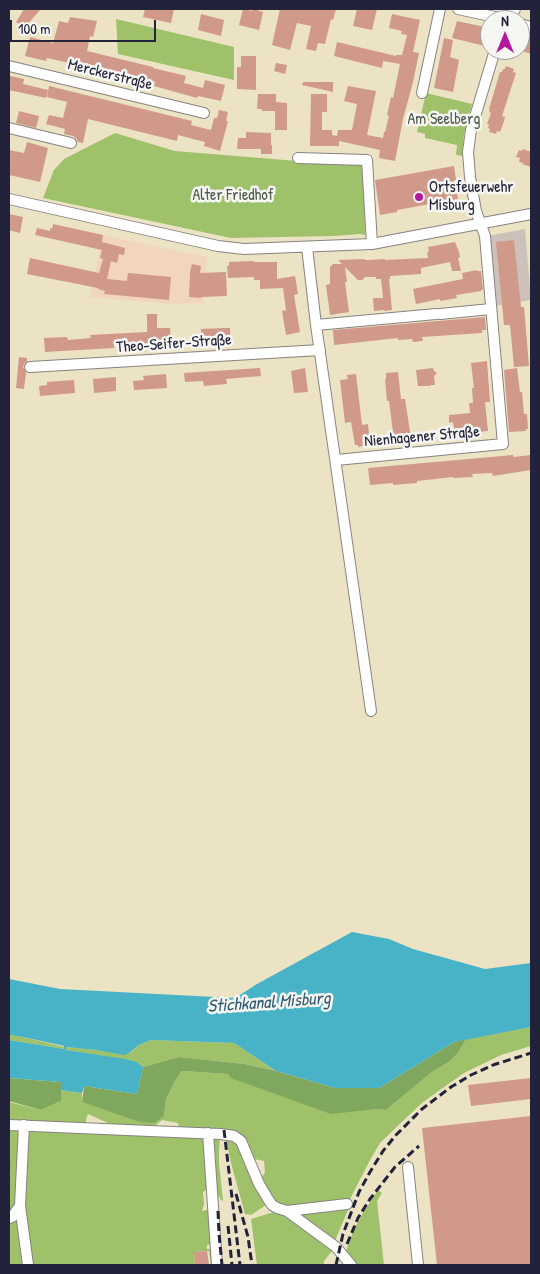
<!DOCTYPE html>
<meta charset="utf-8">
<style>
body{margin:0}
#map{position:relative;width:540px;height:1274px;overflow:hidden;background:#ece3c4;font-family:"Patrick Hand",sans-serif}
canvas{display:block}
.frame{position:absolute;inset:0;border:10px solid #22223b;pointer-events:none}
.north{position:absolute;left:480px;top:10px;width:50px;height:50px;box-sizing:border-box;background:#f6f6f2;border:1px solid #a1a1a9;border-radius:50%;rotate:0deg;font-size:14px;font-weight:700;line-height:20px;text-align:center;color:#22223b}
.north::after{content:'';display:block;margin:auto;width:18px;height:22px;background:#b5179e;clip-path:polygon(50% 0,100% 100%,50% 72%,0 100%)}
.scale{position:absolute;left:10px;top:20px;width:146px;height:22px;box-sizing:border-box;border:2px solid #22223b;border-top:0;padding-left:6px;font-size:15px;line-height:18px;white-space:nowrap;color:#22223b;-webkit-text-stroke:4px #f6f6f2;paint-order:stroke}
</style>
<div id="map">
<canvas width="540" height="1274"></canvas>
<div class="frame"></div>
<div class="north">N</div>
<div class="scale">100 m</div>
</div>
<script>
const g = document.querySelector('canvas').getContext('2d');
g.lineJoin = 'round';
function paint(path, color) { g.fillStyle = color; g.fill(path, 'evenodd'); }
const shape = rows => new Path2D(rows.map(r => 'M' + r).join(''));
function trace(path, color, width, dash) { g.strokeStyle = color; g.lineWidth = width; g.lineCap = dash ? 'butt' : 'round'; g.setLineDash(dash || []); g.stroke(path); }
function drawText(font, color, halo, rows, align = 'center') {
  g.font = font + ' "Patrick Hand",sans-serif'; g.lineWidth = 5; g.setLineDash([]); g.textBaseline = 'middle'; g.strokeStyle = halo; g.fillStyle = color; for (const [text, x, y, turn = 0] of rows) {
    g.save(); g.translate(x, y); g.rotate((+turn || 0) * Math.PI / 180); g.textAlign = isNaN(turn) ? turn : align; if (halo) g.strokeText(text, 0, 0); g.fillText(text, 0, 0); g.restore();
  }
}
paint(shape([
 [103,235,207,257,203,303,173,304,90,297]
]), '#f1d5bd');
paint(shape([
 [525,229,531,300,494,306,487,236]
]), '#cec1ba');
paint(shape([
 [116,19,234,47,234,80,118,54],
 [426,93,472,104,464,134,462,156,456,155,457,145,425,138,425,134,417,132],
 [115,133,175,151,297,161,364,162,365,235,360,234,334,236,231,238,43,198,54,170,64,159],
 [531,1027,531,1046,501,1055,464,1073,437,1092,422,1103,407,1117,380,1143,369,1162,350,1199,290,1207,283,1206,276,1202,272,1198,262,1177,265,1172,264,1161,254,1159,247,1141,240,1135,179,1128,178,1123,162,1120,155,1126,110,1124,88,1114,86,1120,86,1124,9,1122,9,1102,41,1110,61,1101,61,1090,82,1093,82,1102,116,1113,164,1116,166,1099,176,1079,182,1071,228,1074,376,1109,386,1110,432,1072,449,1062,458,1053,466,1039],
 [9,1035,23,1037,64,1047,64,1049,9,1040],
 [151,1040,234,1043,276,1071,245,1064,179,1057,143,1067,137,1062,66,1050,66,1047,126,1053,130,1053,139,1045],
 [9,1128,20,1130,18,1203,9,1215],
 [31,1130,203,1136,205,1139,209,1188,203,1192,204,1204,202,1211,211,1209,214,1244,207,1245,207,1249,215,1249,213,1265,211,1265,209,1251,207,1251,194,1252,195,1265,30,1265,25,1229,25,1156,28,1133],
 [220,1137,219,1151,219,1163,223,1201,221,1200,217,1193,213,1177,216,1173,214,1160,216,1160,215,1153,212,1151,212,1140,214,1138],
 [226,1139,238,1142,266,1205,251,1215,245,1214,231,1163],
 [378,1190,382,1193,377,1201,384,1265,356,1265,346,1251,353,1232,363,1213],
 [346,1208,348,1210,335,1241,327,1234,300,1216,301,1214],
 [274,1212,285,1216,332,1251,324,1261,324,1265,257,1265,251,1219],
 [18,1213,25,1265,9,1265,9,1221]
]), '#9fc16a');
paint(shape([
 [466,1039,458,1053,449,1062,432,1072,386,1110,376,1109,331,1114,231,1078,228,1074,182,1071,176,1079,166,1099,164,1116,154,1123,140,1122,82,1102,84,1086,137,1094,143,1067,179,1057,245,1064,276,1071,335,1088,379,1088,454,1042],
 [9,1078,61,1082,61,1101,41,1110,9,1101]
]), '#7fa75e');
paint(shape([
 [352,932,389,939,413,949,485,969,531,963,531,1027,454,1042,379,1088,335,1088,276,1071,234,1043,151,1040,139,1045,129,1053,124,1055,96,1050,66,1047,66,1050,125,1059,137,1062,143,1067,137,1094,84,1086,82,1093,61,1090,61,1082,9,1078,9,1040,64,1049,64,1046,23,1037,9,1035,9,979,60,989,235,998,257,984]
]), '#48b3c6');
paint(shape([
 [24,9,41,9,25,27,16,22],
 [145,9,174,9,171,23,143,17],
 [243,9,252,11,253,9,263,12,259,30,239,25],
 [280,9,336,9,333,20,331,19,325,44,318,43,316,51,306,49,311,26,297,23,290,50,272,45],
 [357,9,377,9,372,30,353,26],
 [201,14,224,20,221,36,198,30],
 [392,14,420,20,413,52,419,53,413,82,403,119,395,161,379,158,380,150,339,141,339,146,310,146,311,94,327,94,327,112,322,112,322,130,332,130,332,135,337,136,338,130,352,130,357,104,344,101,348,86,376,91,367,135,383,138,384,132,385,132,389,116,387,115,391,97,393,98,400,64,383,61,382,68,334,56,337,42,396,56,396,55,402,55,407,35,401,34,402,31,389,28],
 [70,17,97,21,93,37,90,36,87,51,153,67,153,68,186,76,184,83,203,88,205,80,225,85,221,101,198,96,197,98,154,86,155,82,129,76,128,83,119,81,120,74,91,67,89,74,81,72,83,66,47,58,46,61,25,56,30,37,53,43,59,21,68,23],
 [457,21,489,28,485,46,452,38],
 [523,34,531,37,531,54,520,50,520,38,522,38],
 [444,38,453,40,450,57,459,60,453,92,434,88],
 [241,56,256,56,256,90,237,89,237,67,241,67],
 [276,63,287,65,285,74,274,71],
 [506,66,514,69,513,72,516,73,502,116,505,117,503,124,500,132,497,131,496,134,489,132,490,129,488,128,489,124,487,124,491,113,489,112,490,109,489,109,500,72,502,72,503,69,505,69],
 [10,76,24,79,23,84,48,90,46,98,9,90],
 [303,82,333,82,333,92,302,85],
 [49,86,192,121,191,125,211,130,214,118,217,118,219,110,228,112,226,121,228,121,220,151,204,146,205,142,193,139,178,135,177,141,88,119,83,143,78,142,76,138,73,136,64,134,65,129,46,124,49,115,63,118,67,102,47,97],
 [258,94,276,94,276,102,287,103,287,130,275,130,275,111,262,111,262,109,257,109],
 [19,111,39,116,36,128,16,123],
 [246,132,271,133,271,145,272,145,272,154,261,154,261,149,237,149,238,138,246,138],
 [27,142,48,148,40,182,9,175,9,150,24,153],
 [523,149,531,152,531,167,522,164,523,163,519,162,520,158,516,157,519,150,522,151],
 [454,166,456,180,454,180,458,199,397,210,397,212,380,215,375,180],
 [9,214,23,217,20,233,9,230],
 [53,224,103,235,102,242,125,248,124,255,119,254,117,263,111,261,107,279,127,281,128,273,171,277,169,300,104,294,105,291,98,289,98,288,27,274,30,258,99,273,103,259,100,258,102,250,35,235,37,228,50,231,50,228,52,229],
 [514,240,521,307,524,307,529,366,514,367,510,325,504,325,496,242],
 [455,242,459,252,460,257,458,258,461,271,452,271,450,262,421,268,421,274,390,276,390,279,389,279,392,310,384,311,384,310,374,311,373,298,383,298,381,279,376,279,376,277,365,277,362,280,358,280,345,267,347,282,345,282,349,312,330,315,326,285,330,284,330,267,333,264,342,264,338,260,364,259,365,260,368,260,385,259,385,260,428,258,427,252,429,252,428,247],
 [253,261,254,262,277,262,277,279,295,276,298,294,294,295,300,332,286,335,282,311,286,310,283,288,260,289,260,280,254,280,254,277,228,278,227,266,229,266,229,262],
 [192,264,201,266,200,273,226,272,227,296,201,297,201,298,189,297,190,272],
 [477,270,477,271,481,271,483,290,481,290,481,291,456,295,457,298,440,301,440,299,416,304,413,289,463,279,462,273],
 [147,314,157,314,157,328,170,328,171,344,164,344,164,345,132,347,132,342,114,343,114,348,45,352,44,338,67,337,68,340,91,338,90,335,147,332],
 [485,317,486,330,482,330,482,333,422,337,423,341,413,342,412,339,398,340,398,338,334,345,333,330],
 [223,328,230,328,230,339,224,340,224,341,201,343,201,329],
 [19,357,27,358,27,361,24,364,23,367,26,372,24,389,16,388],
 [487,361,490,402,485,402,488,431,455,434,453,422,449,423,449,415,470,413,469,403,473,403,472,388,474,388,471,363],
 [260,368,261,376,226,379,227,384,204,386,203,381,185,382,184,373],
 [305,368,308,392,294,393,291,371],
 [433,368,434,371,437,373,434,376,435,385,430,385,431,386,418,386,416,370],
 [517,368,520,392,522,392,524,414,527,414,528,429,526,429,526,431,509,432,504,370],
 [398,372,401,399,405,399,411,438,398,441,394,440,389,401,387,401,385,379,386,379,386,373],
 [166,374,167,388,134,390,133,381,144,380,143,376],
 [356,374,362,425,368,424,370,443,367,444,367,445,358,447,358,445,355,445,351,422,345,423,340,380,348,379,347,375],
 [116,377,116,391,94,393,93,379],
 [74,380,75,393,40,396,39,386,47,385,47,382],
 [513,455,513,457,531,455,531,470,493,476,492,473,472,474,473,477,453,478,453,477,417,481,417,483,393,485,393,483,370,485,368,468],
 [531,1078,531,1099,471,1106,468,1085],
 [531,1116,531,1265,437,1265,422,1128],
 [207,1251,209,1265,195,1265,194,1252]
]), '#d0998a');
const minor = shape([
 [458,9,509,20],
 [505,19,513,13,515,9],
 [520,24,531,27],
 [9,66,204,113],
 [422,93,440,9],
 [9,128,71,143],
 [298,158,367,160,372,244],
 [9,199,218,246,244,249,372,244,531,214],
 [307,247,316,325,371,711],
 [440,314,491,309],
 [316,325,436,314],
 [30,367,320,350],
 [336,460,503,444,485,236,476,211,470,177,468,152,471,130,495,50],
 [9,1125,221,1134,234,1136,241,1141,259,1184,268,1199,272,1205,277,1208,287,1211,336,1247,351,1265],
 [24,1125,20,1206,28,1265],
 [208,1133,217,1265],
 [408,1167,418,1265],
 [287,1211,347,1204],
 [9,1218,12,1217,20,1206]
]);
trace(minor, '#878280', 12);
trace(minor, '#fff', 10);
trace(shape([
 [224,1130,240,1265],
 [236,1194,248,1237,252,1265],
 [218,1211,219,1234,222,1265],
 [228,1226,232,1265],
 [347,1244,358,1218,370,1199,395,1167,419,1146],
 [336,1265,343,1234,359,1192,370,1172,383,1151,396,1135,422,1109,451,1087,471,1075,493,1065,531,1053]
]), '#22223b', 3, [8, 4]);
for (const [x, y, r, color] of [
 [419,197,5,"#b5179e"]
]) { const dot = new Path2D(); dot.arc(x, y, r, 0, 2 * Math.PI); g.fillStyle = color; g.fill(dot); trace(dot, '#f6f6f2', 2); }
drawText('16px', '#22223b', '#f6f6f2', [
 ["Merckerstraße",110,75,14],
 ["Theo-Seifer-Straße",174,344,-4],
 ["Nienhagener Straße",422,437,-5]
]);
drawText('16px', '#4e5a4b', '#f6f6f2', [
 ["Am Seelberg",444,120],
 ["Alter Friedhof",233,196]
]);
drawText('16px', '#22223b', '#f6f6f2', [
 ["Ortsfeuerwehr",429,188],
 ["Misburg",429,206]
], 'left');
drawText('italic 18px', '#315c73', '#f6f6f2', [
 ["Stichkanal Misburg",269,1003,-4]
]);
</script>
